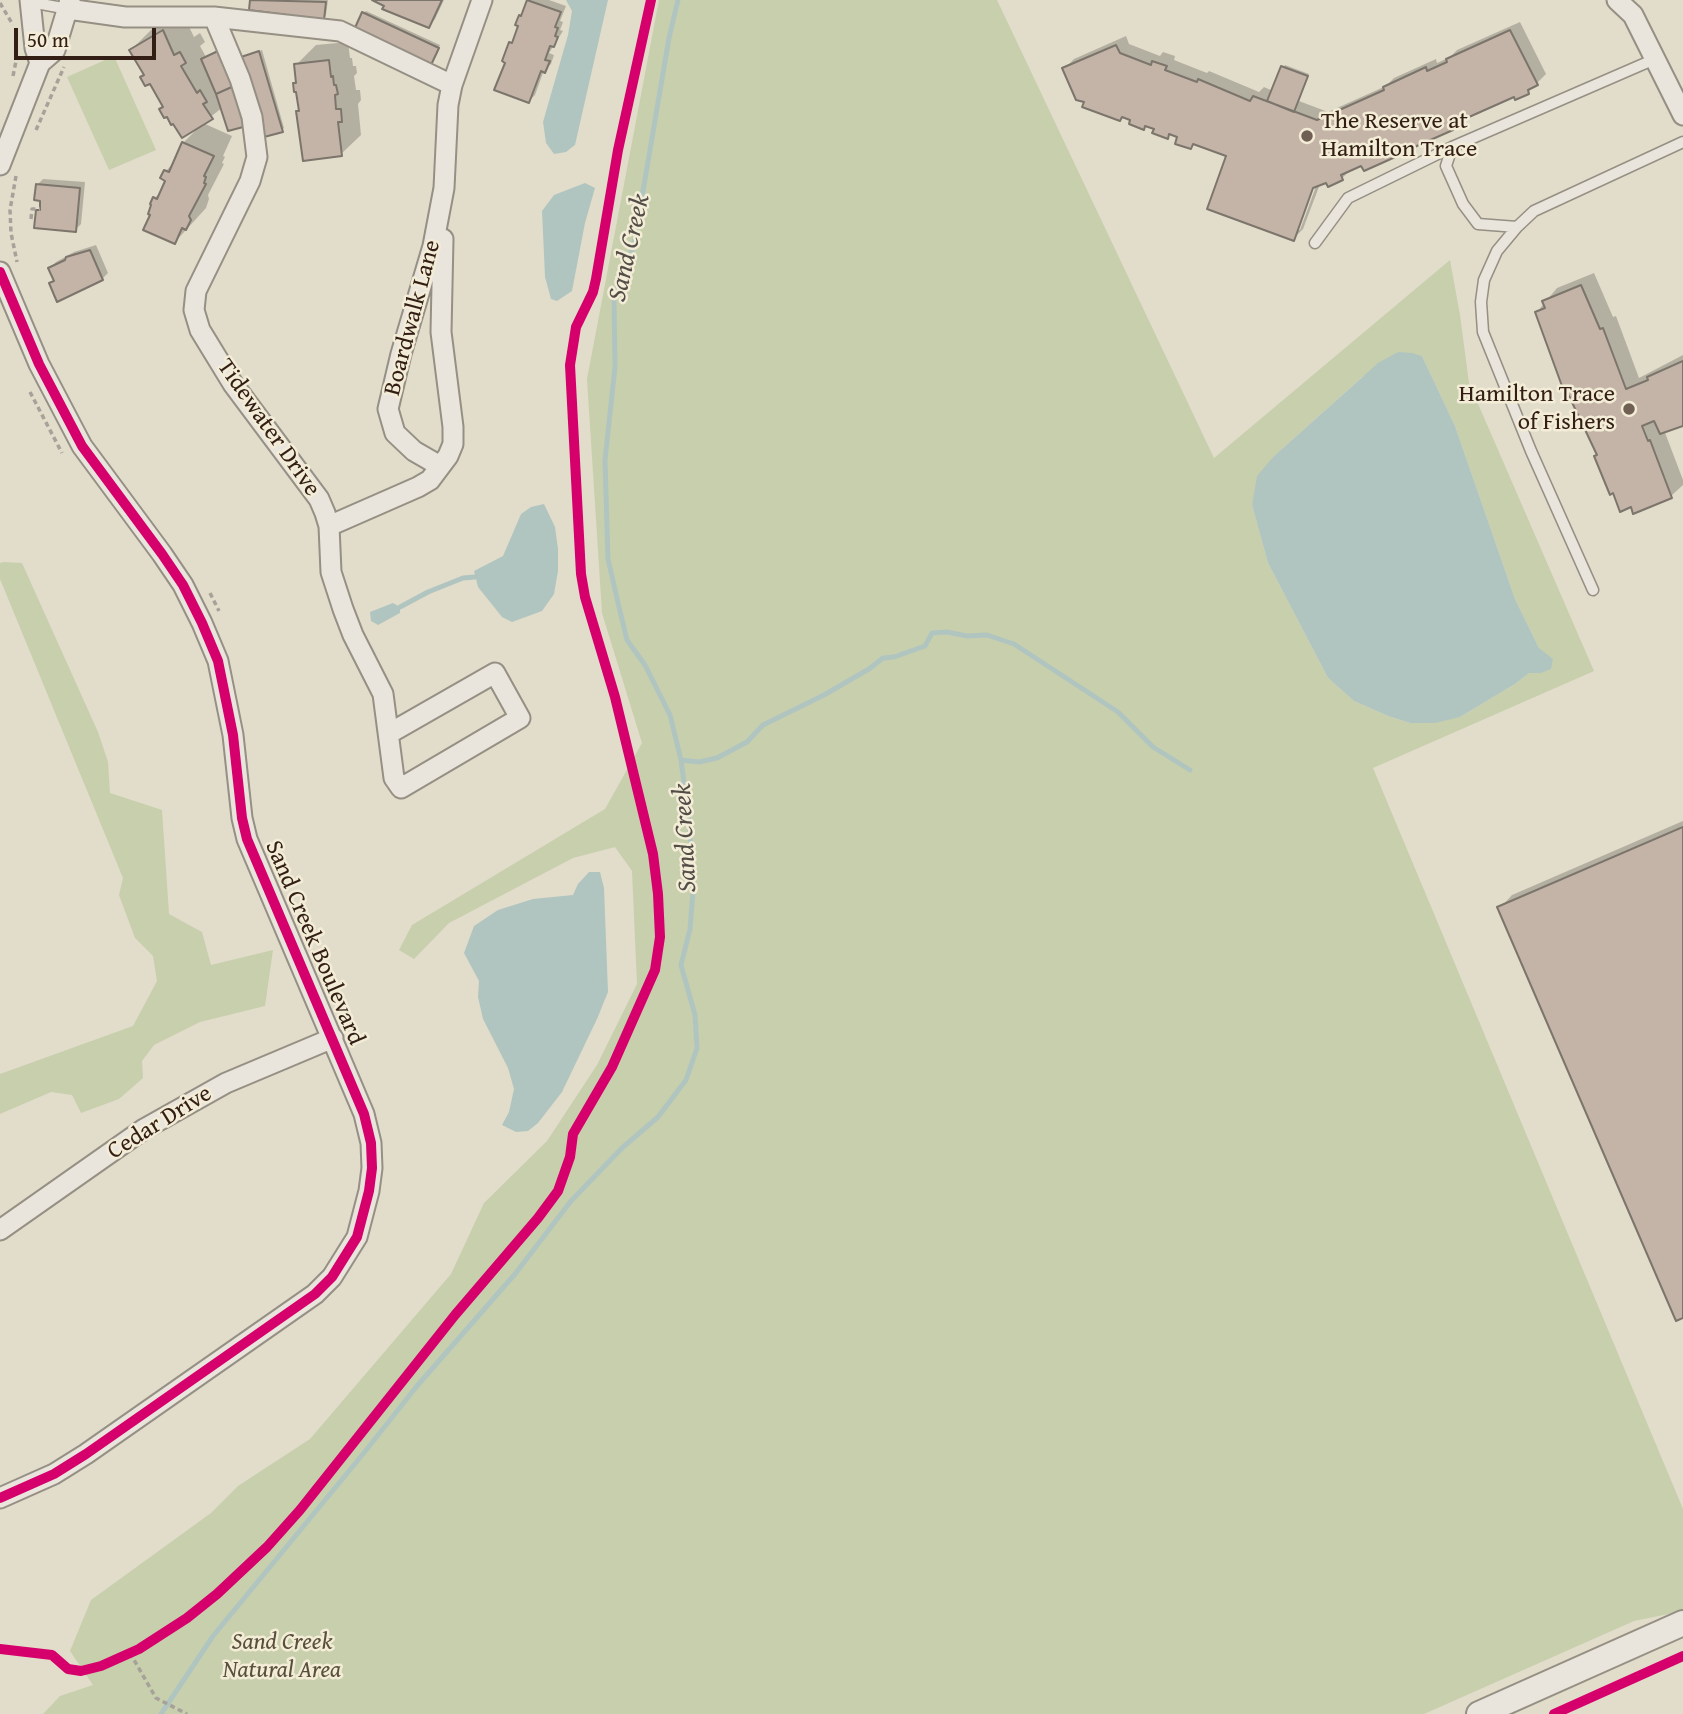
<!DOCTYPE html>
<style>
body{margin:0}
#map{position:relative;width:1683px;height:1714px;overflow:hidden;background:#e2dcca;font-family:"Gentium Book Plus",serif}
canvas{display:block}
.scale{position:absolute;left:14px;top:28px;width:142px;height:32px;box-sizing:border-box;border:4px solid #321e14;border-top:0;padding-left:9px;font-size:21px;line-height:24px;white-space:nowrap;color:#321e14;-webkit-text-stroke:5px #f3ecd6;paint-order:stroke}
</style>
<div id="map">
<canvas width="1683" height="1714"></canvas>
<div class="scale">50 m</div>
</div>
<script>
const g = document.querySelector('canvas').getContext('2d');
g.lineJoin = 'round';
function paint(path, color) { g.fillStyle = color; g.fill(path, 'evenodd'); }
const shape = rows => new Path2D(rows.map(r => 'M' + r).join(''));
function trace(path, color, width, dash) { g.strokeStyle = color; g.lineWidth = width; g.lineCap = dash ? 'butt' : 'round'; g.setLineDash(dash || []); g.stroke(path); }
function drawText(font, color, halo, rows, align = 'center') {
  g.font = font + ' "Gentium Book Plus",serif'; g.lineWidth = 5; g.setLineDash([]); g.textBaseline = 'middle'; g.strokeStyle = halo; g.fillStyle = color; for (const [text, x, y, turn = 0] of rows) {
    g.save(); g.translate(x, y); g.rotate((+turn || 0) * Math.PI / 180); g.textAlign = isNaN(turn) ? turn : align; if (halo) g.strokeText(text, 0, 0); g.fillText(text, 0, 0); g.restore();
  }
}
paint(shape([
 [659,0,997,0,1214,458,1450,260,1460,315,1469,383,1594,671,1373,768,1683,1509,1683,1611,1634,1621,1424,1714,43,1714,60,1696,93,1685,70,1651,91,1600,211,1513,238,1486,310,1439,451,1274,484,1203,547,1141,597,1065,637,984,632,871,615,847,573,858,449,923,414,959,399,950,412,925,605,809,642,743,602,613,587,379],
 [1422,356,1455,426,1515,599,1539,648,1546,656,1541,673,1529,673,1515,684,1460,717,1410,723,1388,716,1354,701,1328,678,1268,563,1252,505,1274,456,1362,377],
 [114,56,156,150,109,170,67,77],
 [3,562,22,563,98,732,108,762,110,793,162,810,169,914,202,932,211,965,273,950,265,1006,200,1022,154,1045,142,1061,143,1078,119,1099,81,1113,72,1095,51,1092,0,1114,0,1074,133,1026,157,981,153,956,135,938,119,895,123,878,0,579,0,563]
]), '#c8cfad');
paint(shape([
 [566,0,608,0,575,145,566,152,554,154,546,143,543,122,568,35,572,11],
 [585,183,595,188,585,223,572,291,557,301,551,299,545,277,542,211,554,195],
 [1398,352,1412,353,1422,356,1455,426,1515,599,1539,648,1553,659,1551,669,1541,673,1529,673,1515,684,1460,717,1435,723,1410,723,1388,716,1354,701,1328,678,1268,563,1252,505,1257,476,1274,456,1378,363],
 [544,504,555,527,558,549,558,571,554,594,542,611,512,622,502,617,478,587,474,571,503,556,521,514,531,507],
 [393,603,400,607,400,613,378,625,371,621,370,612],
 [589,872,600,872,604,888,608,992,597,1019,562,1092,538,1123,528,1131,516,1132,502,1125,509,1112,514,1089,508,1068,483,1019,478,997,479,981,464,953,474,926,498,910,533,899,573,895,578,884]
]), '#b1c5c0');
paint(shape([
 [252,0,328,0,326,15,323,18,251,9],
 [373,0,444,0,435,19,429,26],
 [530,0,549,0,566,6,560,21,563,22,560,30,563,31,549,53,554,55,551,64,544,70,535,95,529,101,507,62,520,16],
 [366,11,440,45,433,60,364,13],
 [182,12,194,37,200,33,205,42,200,46,206,57,223,107,203,123,232,136,223,156,225,157,222,163,224,164,208,195,209,199,206,208,175,242,152,214,155,198,163,189,168,180,166,171,175,161,183,143,199,127,165,106,131,50,151,30],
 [1520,22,1546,74,1528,92,1515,95,1461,119,1452,128,1410,143,1401,153,1352,169,1342,178,1320,184,1303,229,1293,239,1229,155,1195,143,1190,147,1179,136,1171,133,1167,136,1156,128,1086,101,1064,69,1074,59,1126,36,1129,44,1160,56,1163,52,1175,56,1174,60,1207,73,1209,71,1259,92,1264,87,1273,91,1285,65,1309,74,1299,101,1328,112,1386,86,1394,78,1436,59,1437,63,1450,57,1457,50],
 [1315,180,1318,181,1300,230,1296,230],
 [348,42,350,58,352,58,353,66,356,66,357,73,354,76,356,90,360,90,361,100,358,104,361,135,341,154,298,112,300,109,295,84,298,81,296,65,316,45],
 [262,50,284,128,282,130,243,57],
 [43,179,85,182,81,224,75,230,38,211,42,207,37,185],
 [96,245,108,273,102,279,51,284,55,280,50,268,56,262,74,252],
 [1594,273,1613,317,1616,316,1639,378,1683,355,1683,423,1664,430,1683,480,1683,485,1671,496,1598,455,1537,312,1557,288],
 [1683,821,1683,1316,1500,908,1512,895]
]), '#0003');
trace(shape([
 [400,607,428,592,463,578,475,577],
 [681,760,699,762,717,758,747,742,763,725,824,695,869,669,883,658,894,657,925,646,932,633,947,632,967,636,987,635,1014,644,1118,712,1153,747,1190,770],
 [161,1714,213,1636,363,1454,417,1386,515,1274,571,1201,622,1148,658,1117,686,1080,697,1048,695,1015,681,965,690,929,694,879,688,813,681,760,670,715,645,665,627,640,619,607,608,559,605,460,615,367,614,296,634,244,669,38,678,0]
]), '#b1c5c0', 5);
const building = shape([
 [250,0,326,2,324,20,249,10,250,0],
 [372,0,442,0,429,28,382,9,384,6,372,0],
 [527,0,561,12,555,27,558,28,555,36,558,37,554,47,550,46,545,60,550,61,545,73,541,71,529,103,494,90,505,63,502,61,509,42,512,43,518,26,515,25,519,15,521,16,527,0],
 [362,12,439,48,431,65,354,30,362,12],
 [163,30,174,55,180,52,186,63,181,66,197,93,200,90,207,102,203,104,213,119,182,138,173,124,171,125,167,117,164,118,159,109,163,107,150,84,145,86,140,77,144,75,129,50,163,30],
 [1510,30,1538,85,1528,90,1529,94,1515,100,1514,97,1451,125,1453,130,1410,149,1408,144,1399,148,1402,154,1364,171,1361,166,1341,175,1343,180,1328,187,1326,183,1313,188,1294,241,1207,209,1226,156,1193,144,1191,149,1175,144,1177,137,1169,134,1168,139,1152,133,1154,129,1145,126,1144,130,1129,124,1130,120,1122,117,1120,121,1082,107,1084,102,1076,100,1062,68,1116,45,1120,53,1151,65,1152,61,1167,66,1165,70,1197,82,1198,79,1250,101,1253,96,1317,120,1384,90,1383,87,1426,67,1427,71,1447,62,1446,59,1510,30],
 [218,51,234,86,216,94,201,59,218,51],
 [259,51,283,132,264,137,241,57,259,51],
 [329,60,331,77,333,76,334,85,336,85,338,94,335,95,336,109,341,109,342,122,338,122,342,156,303,161,296,111,299,111,296,92,294,92,293,83,296,83,294,64,329,60],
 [1281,66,1308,76,1294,112,1267,101,1281,66],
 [234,86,247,126,228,131,216,94,234,86],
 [182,142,214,156,204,176,206,177,204,183,206,184,189,216,191,220,186,230,182,228,175,244,143,230,150,215,148,214,151,205,150,204,153,197,157,199,165,181,160,178,164,170,169,172,182,142],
 [36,184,80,188,76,232,34,228,36,210,40,210,40,201,34,200,36,184],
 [90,250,103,280,57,302,49,283,54,281,48,268,65,260,66,257,90,250],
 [1581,285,1600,329,1603,328,1626,389,1648,380,1647,377,1683,361,1683,426,1660,434,1654,421,1642,426,1648,441,1650,440,1672,498,1633,514,1631,507,1620,512,1613,493,1610,495,1594,456,1597,455,1569,396,1566,397,1535,312,1545,308,1542,301,1581,285],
 [1683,827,1683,1318,1676,1321,1497,907,1683,827]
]);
paint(building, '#c4b4a7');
trace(building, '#7c756b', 2);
const service = shape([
 [31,2,68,9],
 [1517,227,1478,224,1463,204,1446,166,1452,147,1655,59],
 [1315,243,1348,198,1452,147],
 [1593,590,1531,451,1483,332,1481,302,1484,280,1497,251,1517,227,1534,211,1683,142]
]);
const minor = shape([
 [30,0,35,48,40,63],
 [1617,0,1633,15,1683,115],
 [68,9,125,17,214,17,340,31,452,85],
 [214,17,240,79,252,117,257,157,250,181,196,291,194,310,200,330,233,384,319,499,325,513,329,526,331,572,343,609,353,635,383,694,394,778,401,788,520,718,495,673,390,733],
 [0,165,40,63,55,50,70,0],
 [0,272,39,364,82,446,162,554,183,585,202,623,218,661,233,735,242,818,247,839,364,1114,371,1143,372,1168,369,1191,357,1237,332,1277,315,1294,86,1454,54,1474,0,1498],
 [440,466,414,451,395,433,388,409,401,354,433,246,444,188,448,105,452,85,482,0],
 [329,526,418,487,430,480,448,456,453,444,453,427,441,332,443,239],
 [0,1230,144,1129,226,1083,333,1038]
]);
const tertiary = shape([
 [1479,1714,1683,1623]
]);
trace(service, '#958f84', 13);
trace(minor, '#958f84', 23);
trace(tertiary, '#958f84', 28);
trace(shape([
 [0,3,13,25],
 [13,76,17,56],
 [36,130,64,67],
 [16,176,10,210,11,233,17,262],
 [31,219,32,209,40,209],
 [30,392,62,453],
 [210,593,219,611],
 [130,1653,156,1698,187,1714]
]), '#a6a29a', 3.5, [5, 3.5]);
trace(service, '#e9e5dc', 10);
trace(minor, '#e9e5dc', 19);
trace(tertiary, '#e9e5dc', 24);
trace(shape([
 [0,272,39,364,82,446,162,554,183,585,202,623,218,661,233,735,242,818,247,839,364,1114,371,1143,372,1168,369,1191,357,1237,332,1277,315,1294,86,1454,54,1474,0,1498],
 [0,1649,52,1655,68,1669,81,1671,101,1666,139,1649,187,1618,217,1594,267,1547,300,1510,455,1315,538,1218,558,1191,570,1157,573,1134,612,1067,655,970,660,937,658,894,653,854,615,697,585,597,581,574,570,365,576,327,593,292,596,279,618,150,651,0],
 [1554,1714,1683,1656]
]), '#d6006c', 10);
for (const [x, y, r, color] of [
 [1307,136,7,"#706054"],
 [1629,409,7,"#706054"]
]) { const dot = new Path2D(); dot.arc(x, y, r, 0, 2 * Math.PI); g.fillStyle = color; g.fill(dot); trace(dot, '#f3ecd6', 2.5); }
drawText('24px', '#321e14', '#f3ecd6', [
 ["The Reserve at",1321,122],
 ["Hamilton Trace",1321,150],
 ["Hamilton Trace",1615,395,"right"],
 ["of Fishers",1615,423,"right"]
], 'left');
drawText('24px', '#321e14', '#f3ecd6', [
 ["Boardwalk Lane",413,318,-75],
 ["Tidewater Drive",268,428,55],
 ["Sand Creek Boulevard",314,943,67],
 ["Cedar Drive",160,1123,-32]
]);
drawText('italic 24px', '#59503b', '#f3ecd6', [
 ["Sand Creek",282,1643],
 ["Natural Area",282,1671]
]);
drawText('italic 26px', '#524d46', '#f3ecd6', [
 ["Sand Creek",630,248,-77],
 ["Sand Creek",686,838,-93]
]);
</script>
